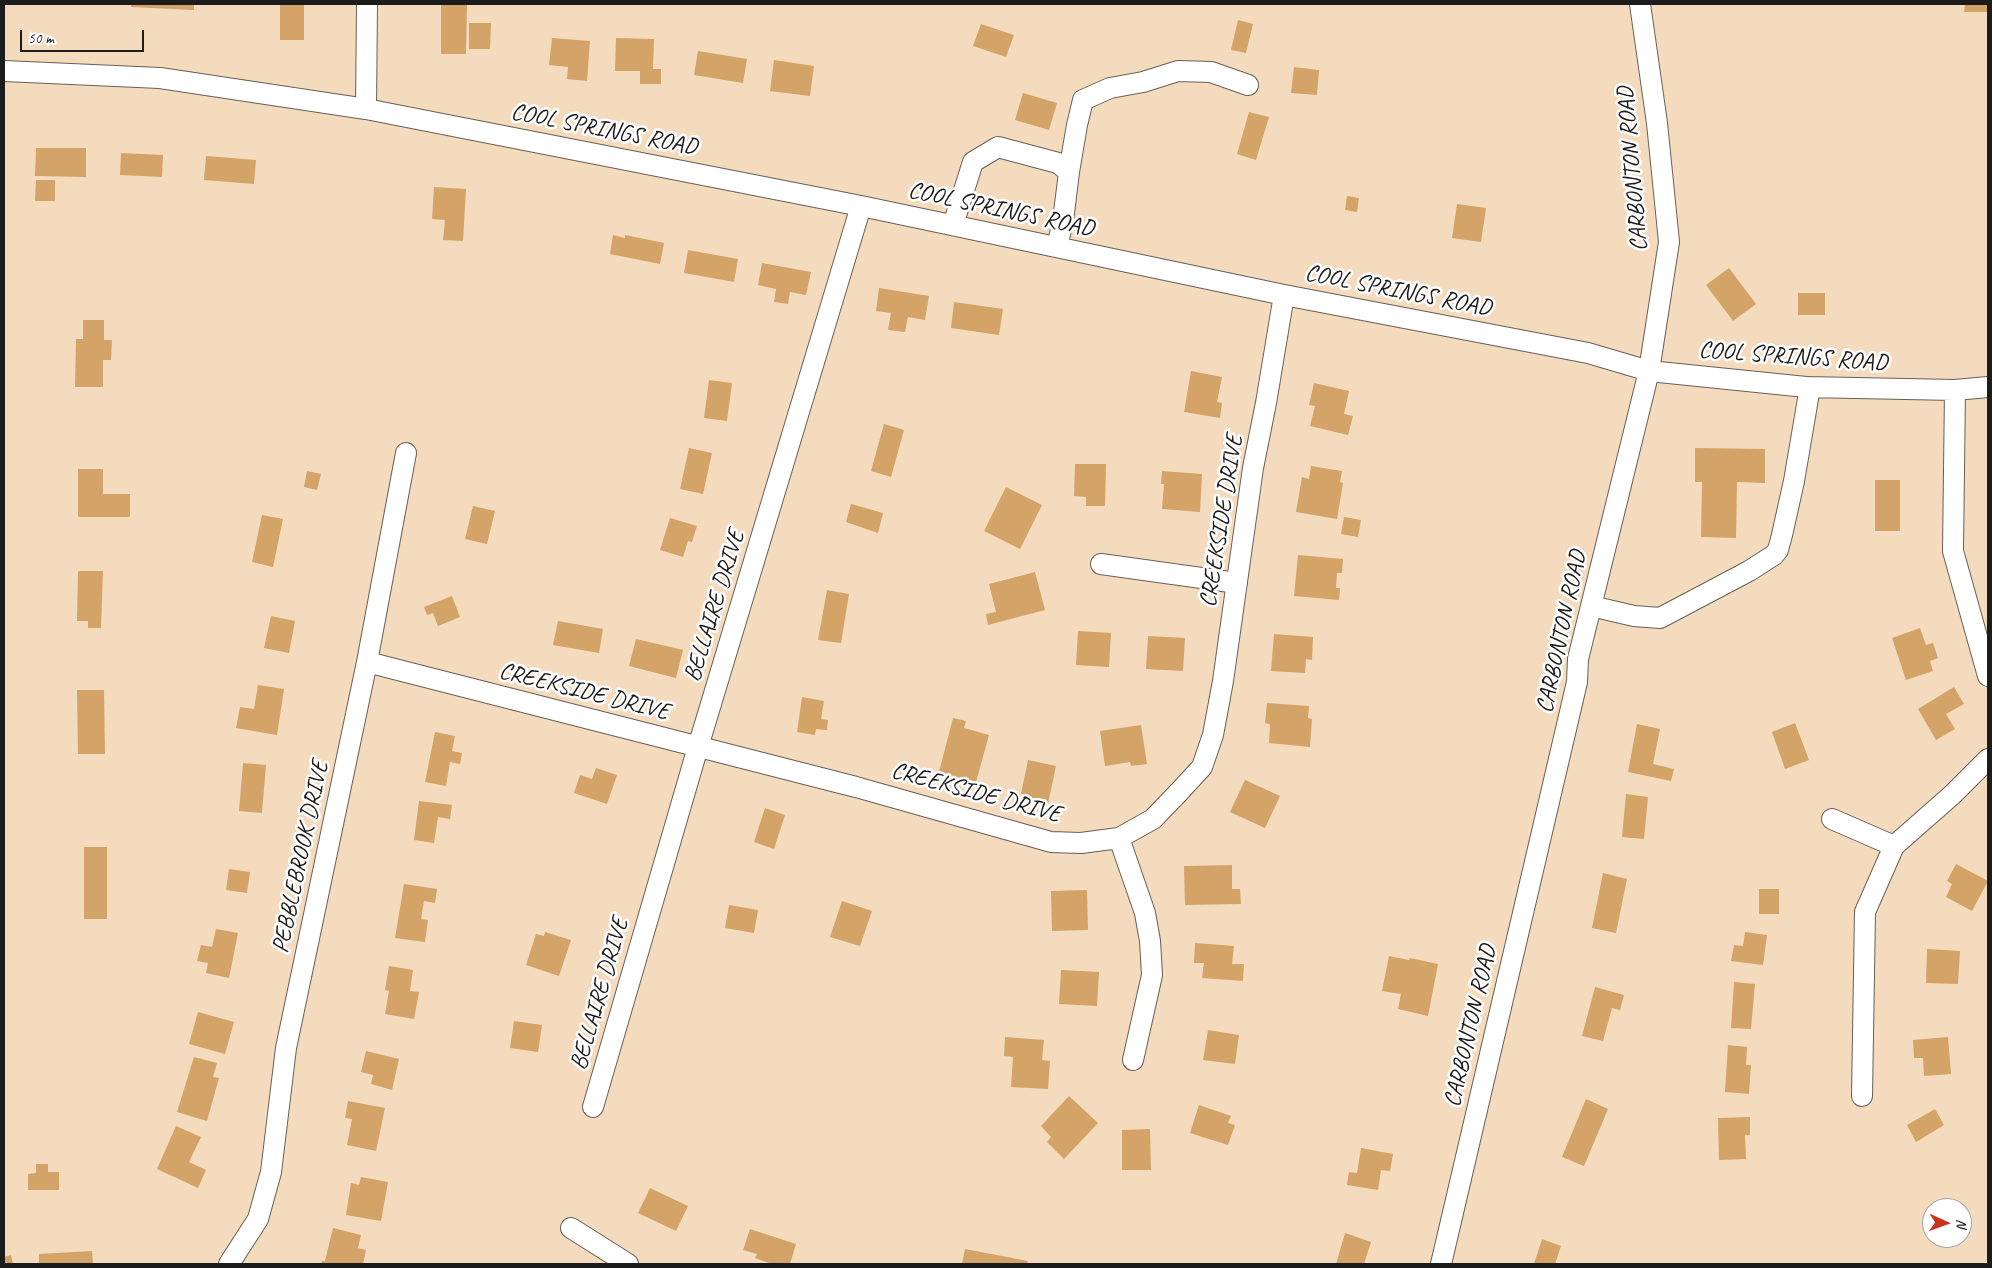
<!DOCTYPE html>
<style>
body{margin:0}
#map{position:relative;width:1992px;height:1268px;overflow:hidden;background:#f4dbbe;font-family:Caveat,sans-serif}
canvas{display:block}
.frame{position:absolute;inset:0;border:5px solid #1c1c1c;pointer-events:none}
.north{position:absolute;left:1922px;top:1198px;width:50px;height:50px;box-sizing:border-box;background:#fff;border:1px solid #a4a4a4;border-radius:50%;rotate:92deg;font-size:14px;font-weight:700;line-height:20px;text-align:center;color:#1c1c1c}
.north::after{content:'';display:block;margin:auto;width:18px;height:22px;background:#c8321e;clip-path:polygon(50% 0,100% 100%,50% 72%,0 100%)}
.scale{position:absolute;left:20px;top:30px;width:124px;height:22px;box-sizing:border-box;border:2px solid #1c1c1c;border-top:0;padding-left:6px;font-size:15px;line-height:18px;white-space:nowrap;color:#1c1c1c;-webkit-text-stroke:4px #fff;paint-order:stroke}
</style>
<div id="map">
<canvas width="1992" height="1268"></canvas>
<div class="frame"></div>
<div class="north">N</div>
<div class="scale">50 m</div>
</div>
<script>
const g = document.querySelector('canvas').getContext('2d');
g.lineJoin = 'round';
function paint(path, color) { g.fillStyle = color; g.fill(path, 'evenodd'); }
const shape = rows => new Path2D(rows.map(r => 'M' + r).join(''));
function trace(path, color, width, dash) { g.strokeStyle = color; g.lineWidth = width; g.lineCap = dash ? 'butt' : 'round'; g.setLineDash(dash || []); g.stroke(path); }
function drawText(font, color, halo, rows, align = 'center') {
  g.font = font + ' Caveat,sans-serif'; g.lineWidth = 5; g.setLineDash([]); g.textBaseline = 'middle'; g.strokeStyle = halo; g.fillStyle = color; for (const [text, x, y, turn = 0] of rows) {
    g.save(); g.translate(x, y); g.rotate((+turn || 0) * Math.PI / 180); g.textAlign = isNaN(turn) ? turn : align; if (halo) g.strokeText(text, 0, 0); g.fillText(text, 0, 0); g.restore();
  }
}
paint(shape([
 [131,4,194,4,194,10,131,7],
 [280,4,304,4,304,40,280,40],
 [441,4,467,4,466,54,441,54],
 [1965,4,1988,4,1988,12,1964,12],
 [1238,20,1253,24,1246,53,1231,50],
 [469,23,491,23,490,49,469,49],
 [981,24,1014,35,1006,57,973,46],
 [552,38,590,41,587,81,567,79,568,67,549,65],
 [616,38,654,39,653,69,661,69,661,84,640,84,640,71,615,71],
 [698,51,747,59,743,83,694,75],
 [774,60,814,66,810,96,770,91],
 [1294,67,1319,70,1317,95,1291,93],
 [1023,93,1057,103,1049,130,1015,120],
 [1249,112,1269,117,1256,160,1237,154],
 [36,148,86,148,86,177,35,176],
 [121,153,163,155,162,177,120,175],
 [206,156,256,160,254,184,204,180],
 [36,180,55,180,55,201,35,201],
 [434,187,466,189,463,241,443,240,445,220,432,219],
 [1347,196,1359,198,1357,212,1345,210],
 [1457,204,1486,208,1481,242,1452,238],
 [613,235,625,238,625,235,664,243,660,264,610,254],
 [688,250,738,259,734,282,684,273],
 [762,263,811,272,806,295,790,292,788,304,774,302,776,289,758,285],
 [1729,268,1756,304,1733,321,1706,285],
 [879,288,929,296,925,320,908,317,905,332,888,330,891,313,876,311],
 [1798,293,1825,293,1825,315,1798,315],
 [954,302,1003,309,999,335,951,328],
 [83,320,104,320,104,340,112,340,111,360,103,360,103,387,75,387,76,339,83,339],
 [1191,371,1222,377,1217,402,1222,403,1220,418,1184,412],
 [709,380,732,383,727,421,704,418],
 [1314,383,1349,391,1344,414,1353,416,1348,435,1310,426,1315,406,1309,405],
 [884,424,904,430,891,477,871,471],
 [689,448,712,453,703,494,680,489],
 [1695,448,1765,449,1765,483,1737,482,1736,538,1701,537,1702,482,1695,482],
 [1075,464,1106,464,1105,506,1086,506,1086,497,1074,496],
 [1311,466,1342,471,1340,482,1343,483,1337,519,1296,512,1302,477,1309,479],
 [78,469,103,469,103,494,130,494,130,517,78,517],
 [307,471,321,474,317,490,304,487],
 [1162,471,1202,474,1200,512,1162,509,1164,484,1161,484],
 [1875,480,1900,480,1900,531,1875,531],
 [1006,487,1042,505,1020,549,984,531],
 [851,504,883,513,878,533,846,522],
 [473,506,495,511,487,544,465,539],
 [262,515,283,519,273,567,252,562],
 [1344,517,1361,520,1358,537,1341,534],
 [670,518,697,526,692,542,688,541,683,557,660,550],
 [1298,555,1343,559,1342,573,1337,573,1336,588,1340,588,1339,600,1294,596],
 [78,571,103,571,101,628,88,628,88,621,77,621],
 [1035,572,1045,610,988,625,986,614,996,612,989,584],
 [827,590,849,594,841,643,818,640],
 [452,596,460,617,438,626,433,613,427,615,424,607],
 [271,616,295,621,289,653,264,648],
 [558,621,603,629,599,653,553,645],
 [1920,628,1926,645,1933,643,1938,658,1930,661,1933,671,1906,680,1892,638],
 [1078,631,1111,633,1109,667,1076,665],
 [1274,634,1313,637,1312,660,1306,659,1305,673,1271,671],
 [1148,636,1185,638,1183,671,1146,669],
 [636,639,683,650,676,678,629,666],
 [258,685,284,689,277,735,236,728,240,707,254,709],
 [1954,687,1964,704,1946,714,1955,729,1936,740,1918,709],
 [77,690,104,690,105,754,78,754],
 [802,697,824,701,821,719,828,720,827,730,816,729,815,735,797,732],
 [1267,703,1309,706,1308,718,1312,719,1310,747,1269,743,1270,724,1265,723],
 [953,718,966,721,964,728,989,735,976,782,939,772],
 [1795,723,1809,760,1785,769,1772,732],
 [1637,724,1660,729,1653,764,1674,769,1671,781,1628,772],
 [1141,725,1147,764,1131,766,1130,762,1105,766,1100,731],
 [435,732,455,736,452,751,462,753,460,764,450,762,446,786,425,782],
 [1028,760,1056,766,1048,804,1029,801,1030,796,1021,794],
 [243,763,266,765,262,813,239,811],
 [596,768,617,775,607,804,574,793,580,775,592,779],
 [1245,780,1280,796,1265,828,1230,812],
 [1626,794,1648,797,1644,839,1622,837],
 [419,801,452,805,450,819,438,817,434,843,414,840],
 [765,808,785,815,774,849,754,842],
 [84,847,107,847,107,919,84,919],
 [1956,864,1988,881,1972,911,1946,897,1952,884,1947,881],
 [1232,865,1232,889,1240,889,1241,904,1185,905,1184,866],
 [229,869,250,872,247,893,226,890],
 [1603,873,1627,879,1616,933,1592,928],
 [404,884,437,889,435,903,424,901,421,919,428,920,425,942,395,938],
 [1759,889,1779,889,1779,914,1759,914],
 [1087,890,1088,930,1052,931,1051,891],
 [842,901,872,911,860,946,830,937],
 [729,905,758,910,754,933,725,928],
 [216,929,238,933,229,978,206,973,208,963,197,961,201,945,212,947],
 [545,932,571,940,559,976,526,965,536,934,544,936],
 [1745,932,1767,935,1763,965,1731,961,1734,945,1743,946],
 [1195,943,1234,946,1232,964,1244,964,1243,981,1202,978,1204,963,1194,963],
 [1927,949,1960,951,1958,984,1926,983],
 [1389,956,1409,960,1410,958,1438,964,1428,1016,1398,1009,1401,994,1382,991],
 [389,966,413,970,410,991,419,992,414,1019,385,1014,389,991,385,990],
 [1061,970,1099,972,1097,1006,1059,1004],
 [1734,982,1755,984,1751,1029,1731,1028],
 [1595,987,1624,995,1620,1010,1612,1008,1603,1041,1582,1036],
 [198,1012,234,1022,225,1054,189,1044],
 [514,1021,542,1025,538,1052,510,1048],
 [1208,1030,1239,1035,1235,1064,1203,1060],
 [1005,1037,1044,1040,1042,1060,1050,1061,1048,1089,1011,1087,1013,1057,1004,1056],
 [1948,1037,1951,1074,1924,1076,1923,1058,1914,1058,1913,1040],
 [1728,1045,1747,1047,1746,1065,1751,1065,1749,1094,1725,1092],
 [366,1051,399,1059,392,1090,371,1084,373,1075,361,1072],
 [194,1057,217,1063,213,1077,219,1078,207,1121,177,1112],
 [1069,1096,1098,1123,1064,1159,1047,1142,1051,1137,1041,1126],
 [1586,1099,1608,1109,1584,1166,1562,1157],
 [348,1101,385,1108,376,1151,347,1145,352,1119,345,1118],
 [1199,1105,1231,1116,1228,1123,1235,1125,1228,1145,1190,1133],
 [1935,1109,1944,1125,1916,1142,1907,1125],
 [1750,1117,1750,1135,1745,1135,1746,1159,1719,1160,1718,1118],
 [176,1126,201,1137,189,1162,206,1170,198,1188,157,1169],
 [1150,1129,1151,1170,1122,1170,1122,1130],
 [1361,1148,1393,1154,1390,1171,1381,1170,1378,1190,1347,1185,1349,1172,1357,1173],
 [36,1164,48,1164,48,1172,59,1172,59,1190,28,1190,28,1174,36,1173],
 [361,1177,388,1182,381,1221,346,1215,351,1183,359,1185],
 [650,1188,688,1206,676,1231,638,1213],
 [333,1228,361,1235,358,1248,366,1250,363,1264,321,1264,322,1261,325,1261],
 [750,1229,796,1244,790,1264,772,1264,755,1258,757,1254,743,1250],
 [1345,1233,1371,1242,1364,1264,1336,1264],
 [1542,1239,1561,1246,1555,1264,1534,1264],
 [965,1249,1028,1261,1027,1264,962,1264],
 [92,1251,93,1264,39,1264,39,1254],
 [11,1255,13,1264,4,1264,4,1257]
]), '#d3a367');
const minor = shape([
 [4,71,160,78,366,109,861,206,1284,295,1588,353,1649,371,1806,387,1955,390,1988,387],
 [366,109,367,4],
 [1069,172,1077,125,1083,100,1110,88,1143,82,1178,71,1211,72,1248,85],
 [953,225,973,162,998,147,1058,163,1069,172,1063,221,1057,247],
 [1955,390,1953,551,1988,676],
 [1101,564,1237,583],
 [1591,606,1634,616,1660,618,1749,571,1774,555,1778,550,1782,535,1794,481,1810,387],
 [367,662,856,787,1051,842,1081,843,1119,838,1153,819,1179,792,1202,767,1213,735,1223,681,1253,468,1266,403,1284,295],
 [1832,819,1894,846],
 [1119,838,1145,913,1150,941,1152,975,1133,1060],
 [1862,1096,1865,912,1894,846,1952,795,1988,759],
 [593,1107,698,747,861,206],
 [571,1228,628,1264],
 [229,1264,258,1219,271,1172,286,1048,367,662,406,453],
 [1441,1264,1577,682,1578,659,1649,371,1669,242,1657,123,1640,4]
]);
trace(minor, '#685f55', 22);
trace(minor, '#fff', 20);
drawText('24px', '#1c1c1c', '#fff', [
 ["COOL SPRINGS ROAD",604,130,11],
 ["CARBONTON ROAD",1633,169,-95],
 ["COOL SPRINGS ROAD",1001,210,12],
 ["COOL SPRINGS ROAD",1398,291,11],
 ["COOL SPRINGS ROAD",1793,357,4],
 ["CREEKSIDE DRIVE",1222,521,-81],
 ["BELLAIRE DRIVE",715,606,-73],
 ["CARBONTON ROAD",1562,632,-78],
 ["CREEKSIDE DRIVE",584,692,14],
 ["CREEKSIDE DRIVE",976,793,15],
 ["PEBBLEBROOK DRIVE",301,857,-78],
 ["BELLAIRE DRIVE",600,994,-74],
 ["CARBONTON ROAD",1471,1026,-77]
]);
</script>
